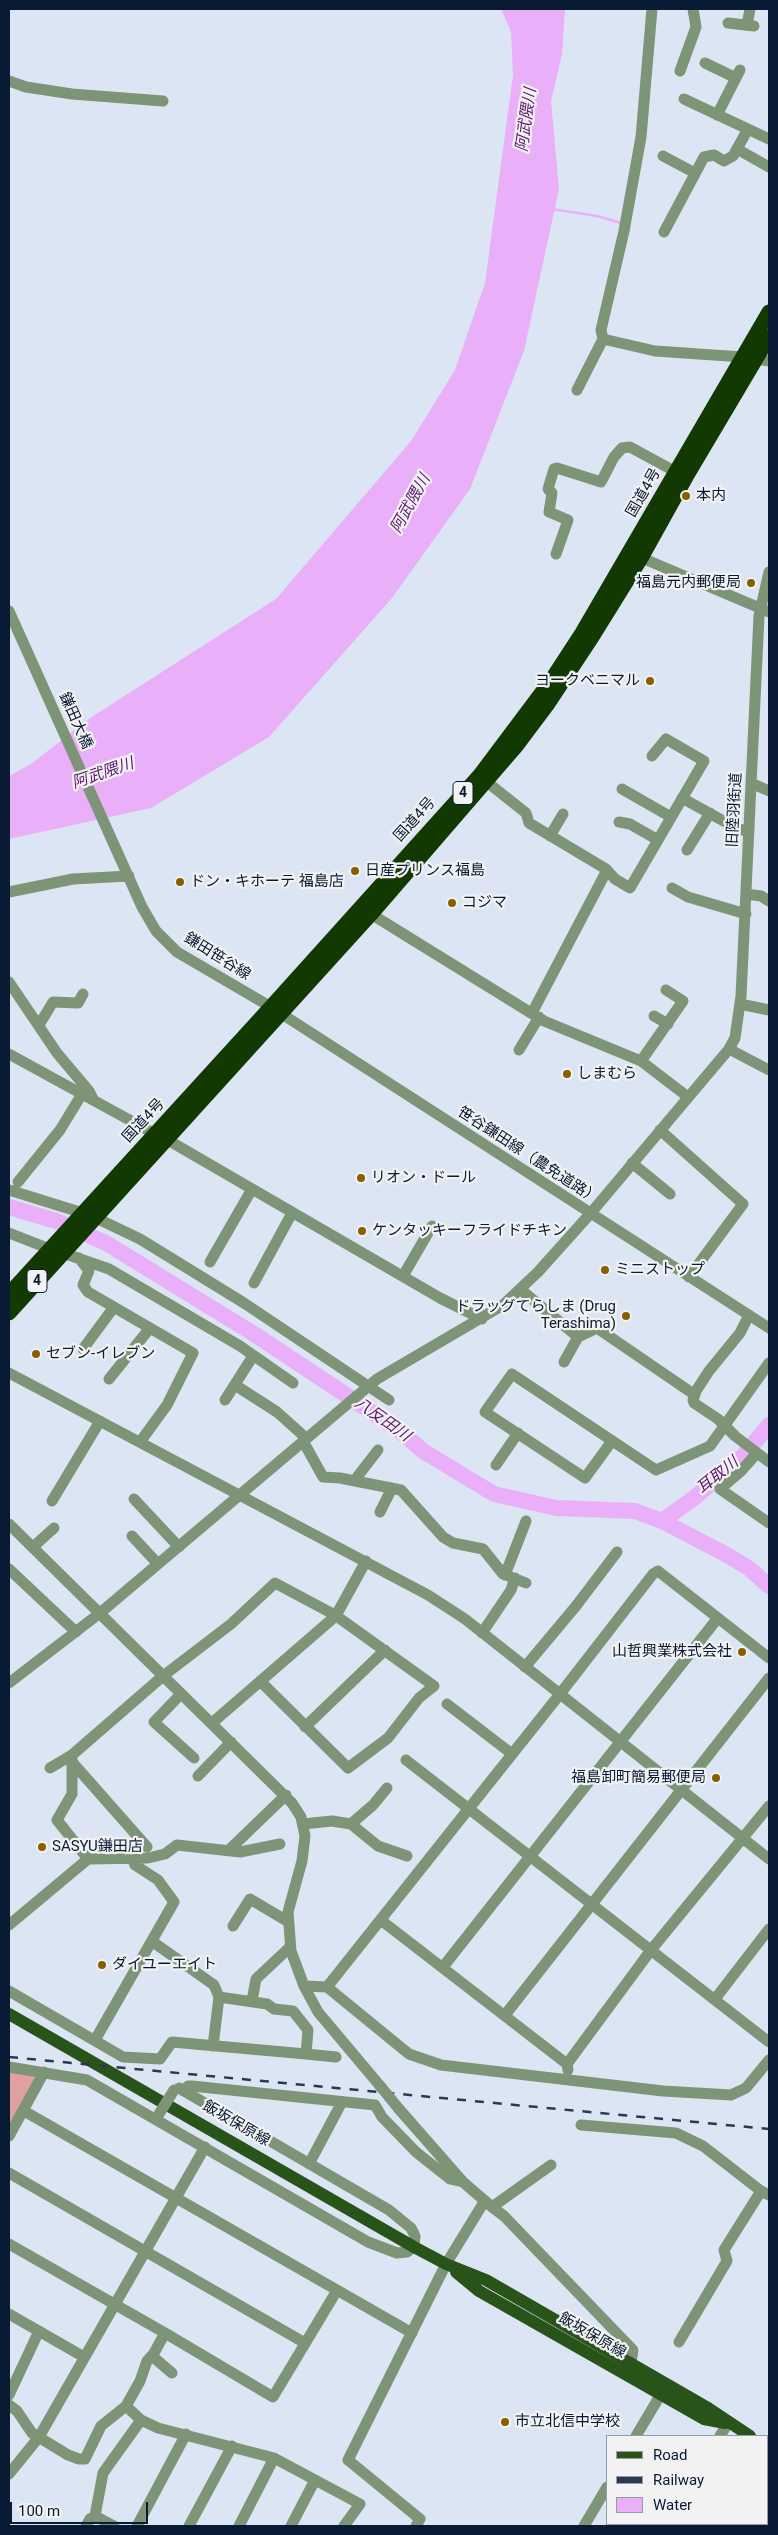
<!DOCTYPE html>
<meta charset="utf-8">
<style>
body{margin:0}
#map{position:relative;width:778px;height:2535px;overflow:hidden;background:#dce5f4;font-family:Roboto,sans-serif}
canvas{display:block}
.frame{position:absolute;inset:0;border:10px solid #091a34;pointer-events:none}
.legend{position:absolute;left:606px;top:2435px;width:162px;height:90px;box-sizing:border-box;background:#f2f2f2;border:1px solid #959ca6;margin:0;padding:6px 9px;list-style:none;font-size:15px;color:#091a34}
.legend li{display:flex;align-items:center;gap:10px;height:25px}
.legend b{width:25px;border:1px solid #959ca6}
.scale{position:absolute;left:10px;top:2502px;width:138px;height:22px;box-sizing:border-box;border:2px solid #091a34;border-top:0;padding-left:6px;font-size:15px;line-height:18px;white-space:nowrap;color:#091a34;-webkit-text-stroke:4px #f2f2f2;paint-order:stroke}
</style>
<div id="map">
<canvas width="778" height="2535"></canvas>
<div class="frame"></div>
<ul class="legend">
<li><b style="height:6px;background:#285319"></b>Road</li>
<li><b style="height:6px;background:#293951"></b>Railway</li>
<li><b style="height:14px;background:#e9b0f9"></b>Water</li>
</ul>
<div class="scale">100 m</div>
</div>
<script>
const g = document.querySelector('canvas').getContext('2d');
g.lineJoin = 'round';
function paint(path, color) { g.fillStyle = color; g.fill(path, 'evenodd'); }
const shape = rows => new Path2D(rows.map(r => 'M' + r).join(''));
function trace(path, color, width, dash) { g.strokeStyle = color; g.lineWidth = width; g.lineCap = dash ? 'butt' : 'round'; g.setLineDash(dash || []); g.stroke(path); }
function drawText(font, color, halo, rows, align = 'center') {
  g.font = font + ' Roboto,"Noto Sans JP",sans-serif'; g.lineWidth = 4.5; g.setLineDash([]); g.textBaseline = 'middle'; g.strokeStyle = halo; g.fillStyle = color; for (const [text, x, y, turn = 0] of rows) {
    g.save(); g.translate(x, y); g.rotate((+turn || 0) * Math.PI / 180); g.textAlign = isNaN(turn) ? turn : align; if (halo) g.strokeText(text, 0, 0); g.fillText(text, 0, 0); g.restore();
  }
}
paint(shape([
 [9,2071,33,2075,35,2080,9,2126]
]), '#e0a0a1');
paint(shape([
 [501,9,565,10,562,54,551,101,559,189,524,351,470,489,392,598,269,737,151,808,9,839,9,776,31,764,90,718,276,599,411,441,455,370,485,283,513,75,511,32]
]), '#e9b0f9');
trace(shape([
 [552,209,597,216,621,223]
]), '#e9b0f9', 2.5);
trace(shape([
 [9,1207,56,1221,106,1243,254,1334,399,1430,423,1451,494,1494,556,1508,635,1511,662,1521,727,1555,750,1569,769,1586],
 [662,1521,694,1498,744,1455,769,1425]
]), '#e9b0f9', 16);
trace(shape([
 [728,23,754,26],
 [747,25,750,9],
 [705,63,736,78],
 [680,71,696,27,693,9],
 [9,81,26,87,72,94,163,101],
 [684,99,769,139],
 [717,115,740,70],
 [737,149,769,167],
 [663,156,695,173],
 [664,232,704,157,714,155,724,161,733,156,748,129],
 [603,339,655,351,743,357],
 [756,359,769,361],
 [577,390,603,339,601,330,624,231,641,137,652,9],
 [556,554,568,520,549,512,552,493,548,489,554,469,557,468,601,482,614,457,622,448,630,447,676,472],
 [635,555,769,612],
 [9,611,142,907,156,931,177,952,271,1007,769,1328],
 [487,782,526,813,529,823,606,869,615,879,630,888,704,761,666,739,652,756],
 [751,783,769,791],
 [622,789,671,817],
 [682,798,738,829,748,831],
 [619,822,630,824,658,840],
 [550,836,563,814],
 [687,850,710,813],
 [672,888,688,897,746,914],
 [9,892,73,879,129,876],
 [746,894,761,896,769,901],
 [371,914,544,1021,641,1061,688,1097],
 [9,982,57,1053,89,1091,93,1099],
 [740,1004,769,1010],
 [532,1013,607,870],
 [654,1016,668,1024],
 [39,1025,53,1002,78,1003,83,994],
 [729,1049,769,1070],
 [519,1050,539,1017],
 [9,1054,155,1134],
 [641,1061,683,1001,666,990],
 [660,1130,743,1204,689,1277],
 [166,1139,440,1298,482,1319],
 [632,1163,670,1194],
 [18,1182,60,1130,82,1094],
 [9,1190,83,1213],
 [94,1217,140,1239,244,1303,389,1400],
 [9,1233,50,1249],
 [63,1253,109,1269,240,1346,293,1383],
 [79,1258,89,1271,83,1285,88,1292,193,1353,167,1405,140,1442],
 [210,1262,252,1189],
 [403,1276,432,1226],
 [254,1283,292,1213],
 [520,1289,578,1337,597,1328,695,1395],
 [749,1315,740,1333,709,1371,696,1391,693,1400,694,1403,718,1419,735,1436,769,1462],
 [83,1349,114,1307],
 [564,1362,578,1337],
 [9,1373,428,1595,465,1619,769,1859],
 [109,1379,150,1328],
 [235,1385,277,1412,306,1438],
 [225,1400,253,1356],
 [303,1441,323,1477,340,1478,401,1490,443,1537,453,1543,483,1549,503,1574,526,1583],
 [612,1441,585,1478,485,1412,512,1374,656,1470,710,1446,769,1363],
 [757,1453,741,1471,720,1489,769,1523],
 [496,1465,518,1433],
 [354,1481,378,1450],
 [134,1499,179,1547],
 [52,1501,100,1421],
 [380,1512,392,1488],
 [9,1524,292,1803,301,1817,305,1836,302,1861,288,1912,291,1951,304,1986,318,2012,381,2087],
 [132,1536,158,1564],
 [33,1547,54,1528],
 [9,1569,76,1632],
 [505,1575,526,1521],
 [482,1633,511,1590,515,1578],
 [525,1667,576,1606,617,1552],
 [9,1683,100,1613,377,1379,503,1305,538,1272,590,1214,729,1049,735,1038,741,996,759,616,769,572],
 [181,1694,154,1722,194,1758],
 [447,1704,512,1754],
 [212,1723,331,1620,339,1610,366,1561],
 [305,1727,385,1650],
 [406,1760,769,2042],
 [72,1762,147,1847],
 [50,1768,72,1755],
 [198,1776,231,1742],
 [303,1824,332,1821,351,1824,373,1805,387,1788],
 [351,1824,378,1846,407,1856],
 [229,1850,286,1795],
 [88,1859,57,1820,72,1794,72,1755,163,1676,231,1624,275,1583,335,1615,434,1686,419,1698,388,1738,348,1768,260,1681],
 [382,1921,567,2064,568,2070],
 [9,1925,88,1859,148,1858,165,1854,177,1845,240,1852,280,1844],
 [233,1926,250,1899,287,1921],
 [153,1942,214,1985,219,1997,213,2046],
 [443,1967,717,1619],
 [304,1986,327,1987,409,2054,441,2065,663,2091,731,2095,746,2088,769,2060],
 [327,1987,560,1694,653,1574,658,1571,769,1658],
 [9,1991,123,2057,160,2059,172,2042,306,2054,308,2030,293,2011,274,2009,267,2004,219,1997],
 [715,1999,769,1929],
 [252,2001,256,1979,290,1947],
 [505,2015,769,1678],
 [95,2040,174,1902,158,1880,135,1865,132,1858],
 [306,2054,336,2057],
 [567,2064,651,1950,769,1806],
 [9,2067,87,2080,368,2242,397,2253,407,2252,414,2247,415,2236,411,2228,389,2210,184,2091],
 [179,2088,184,2091,188,2086,192,2086,375,2105,382,2117,416,2152,450,2179,463,2182],
 [399,2109,463,2182,492,2207,551,2165],
 [24,2111,412,2333],
 [581,2125,676,2133,703,2146,761,2191],
 [9,2136,44,2072],
 [309,2164,342,2102],
 [9,2173,305,2343],
 [492,2207,504,2216,633,2350,631,2363],
 [9,2244,165,2333],
 [9,2314,84,2357],
 [679,2342,727,2261,724,2250,761,2191,769,2195],
 [152,2356,172,2373],
 [9,2395,39,2331],
 [9,2405,17,2411,32,2433,68,2455,79,2459,85,2459,101,2426,126,2406,140,2381,147,2361,154,2353,165,2333,273,2397,336,2292],
 [126,2406,141,2420,158,2428,274,2458,360,2504,344,2526],
 [636,2436,661,2394],
 [720,2436,728,2423],
 [9,2474,39,2437,205,2147],
 [767,2491,769,2493],
 [690,2524,694,2526],
 [86,2526,90,2519,95,2516],
 [114,2526,95,2516,103,2473,141,2420],
 [137,2526,186,2434],
 [189,2526,232,2446],
 [239,2526,274,2458],
 [291,2526,315,2480],
 [416,2526,420,2519,348,2460,446,2264,484,2202],
 [584,2526,607,2487],
 [669,2526,670,2524]
]), '#7d9576', 11);
trace(shape([
 [9,2014,414,2247,446,2264,486,2280,708,2408,750,2436],
 [456,2272,479,2291,704,2419,725,2423],
 [767,2446,769,2447]
]), '#285319', 12);
trace(shape([
 [9,1294,271,1007,480,775,552,679,582,633,769,312],
 [9,1313,371,914,517,745,547,705,592,637,641,558,686,477,769,337]
]), '#113901', 15);
trace(shape([
 [9,2057,769,2129]
]), '#293951', 2.5, [9, 9]);
trace(shape([
 [381,2087,399,2109],
 [159,2114,174,2090]
]), '#7d9576', 11);
for (const [x, y, r, color] of [
 [686,496,5,"#885e00"],
 [751,583,5,"#885e00"],
 [650,681,5,"#885e00"],
 [355,871,5,"#885e00"],
 [180,882,5,"#885e00"],
 [452,903,5,"#885e00"],
 [567,1074,5,"#885e00"],
 [361,1178,5,"#885e00"],
 [362,1231,5,"#885e00"],
 [605,1270,5,"#885e00"],
 [626,1316,5,"#885e00"],
 [36,1354,5,"#885e00"],
 [742,1652,5,"#885e00"],
 [716,1778,5,"#885e00"],
 [42,1847,5,"#885e00"],
 [102,1965,5,"#885e00"],
 [505,2422,5,"#885e00"]
]) { const dot = new Path2D(); dot.arc(x, y, r, 0, 2 * Math.PI); g.fillStyle = color; g.fill(dot); trace(dot, '#f2f2f2', 2); }
for (const [x, y, w] of [
 [463,793,20],
 [37,1281,20]
]) { const box = new Path2D(); box.roundRect(x - w / 2, y - 11.5, w, 23, 4); g.fillStyle = '#f2f2f2'; g.fill(box); trace(box, '#091a34', 1); }
drawText('bold 14px', '#091a34', null, [
 ["4",463,793],
 ["4",37,1281]
]);
drawText('15px', '#091a34', '#f2f2f2', [
 ["国道4号",644,493,-60],
 ["鎌田大橋",75,721,66],
 ["旧陸羽街道",735,810,-87],
 ["国道4号",415,820,-48],
 ["鎌田笹谷線",217,957,32],
 ["国道4号",144,1121,-47],
 ["笹谷鎌田線（農免道路）",528,1156,33],
 ["飯坂保原線",236,2124,30],
 ["飯坂保原線",592,2336,30]
]);
drawText('15px', '#091a34', '#f2f2f2', [
 ["本内",696,496],
 ["福島元内郵便局",741,583,"right"],
 ["ヨークベニマル",640,681,"right"],
 ["日産プリンス福島",365,871],
 ["ドン・キホーテ 福島店",190,882],
 ["コジマ",462,903],
 ["しまむら",577,1074],
 ["リオン・ドール",371,1178],
 ["ケンタッキーフライドチキン",372,1231],
 ["ミニストップ",615,1270],
 ["ドラッグてらしま (Drug",616,1307,"right"],
 ["Terashima)",616,1324,"right"],
 ["セブン-イレブン",46,1354],
 ["山哲興業株式会社",732,1652,"right"],
 ["福島卸町簡易郵便局",706,1778,"right"],
 ["SASYU鎌田店",52,1847],
 ["ダイユーエイト",112,1965],
 ["市立北信中学校",515,2422]
], 'left');
drawText('italic 16px', '#5e196f', '#f2f2f2', [
 ["阿武隈川",527,120,-82],
 ["阿武隈川",411,504,-61],
 ["阿武隈川",103,774,-19],
 ["八反田川",382,1420,35],
 ["耳取川",718,1476,-39]
]);
</script>
